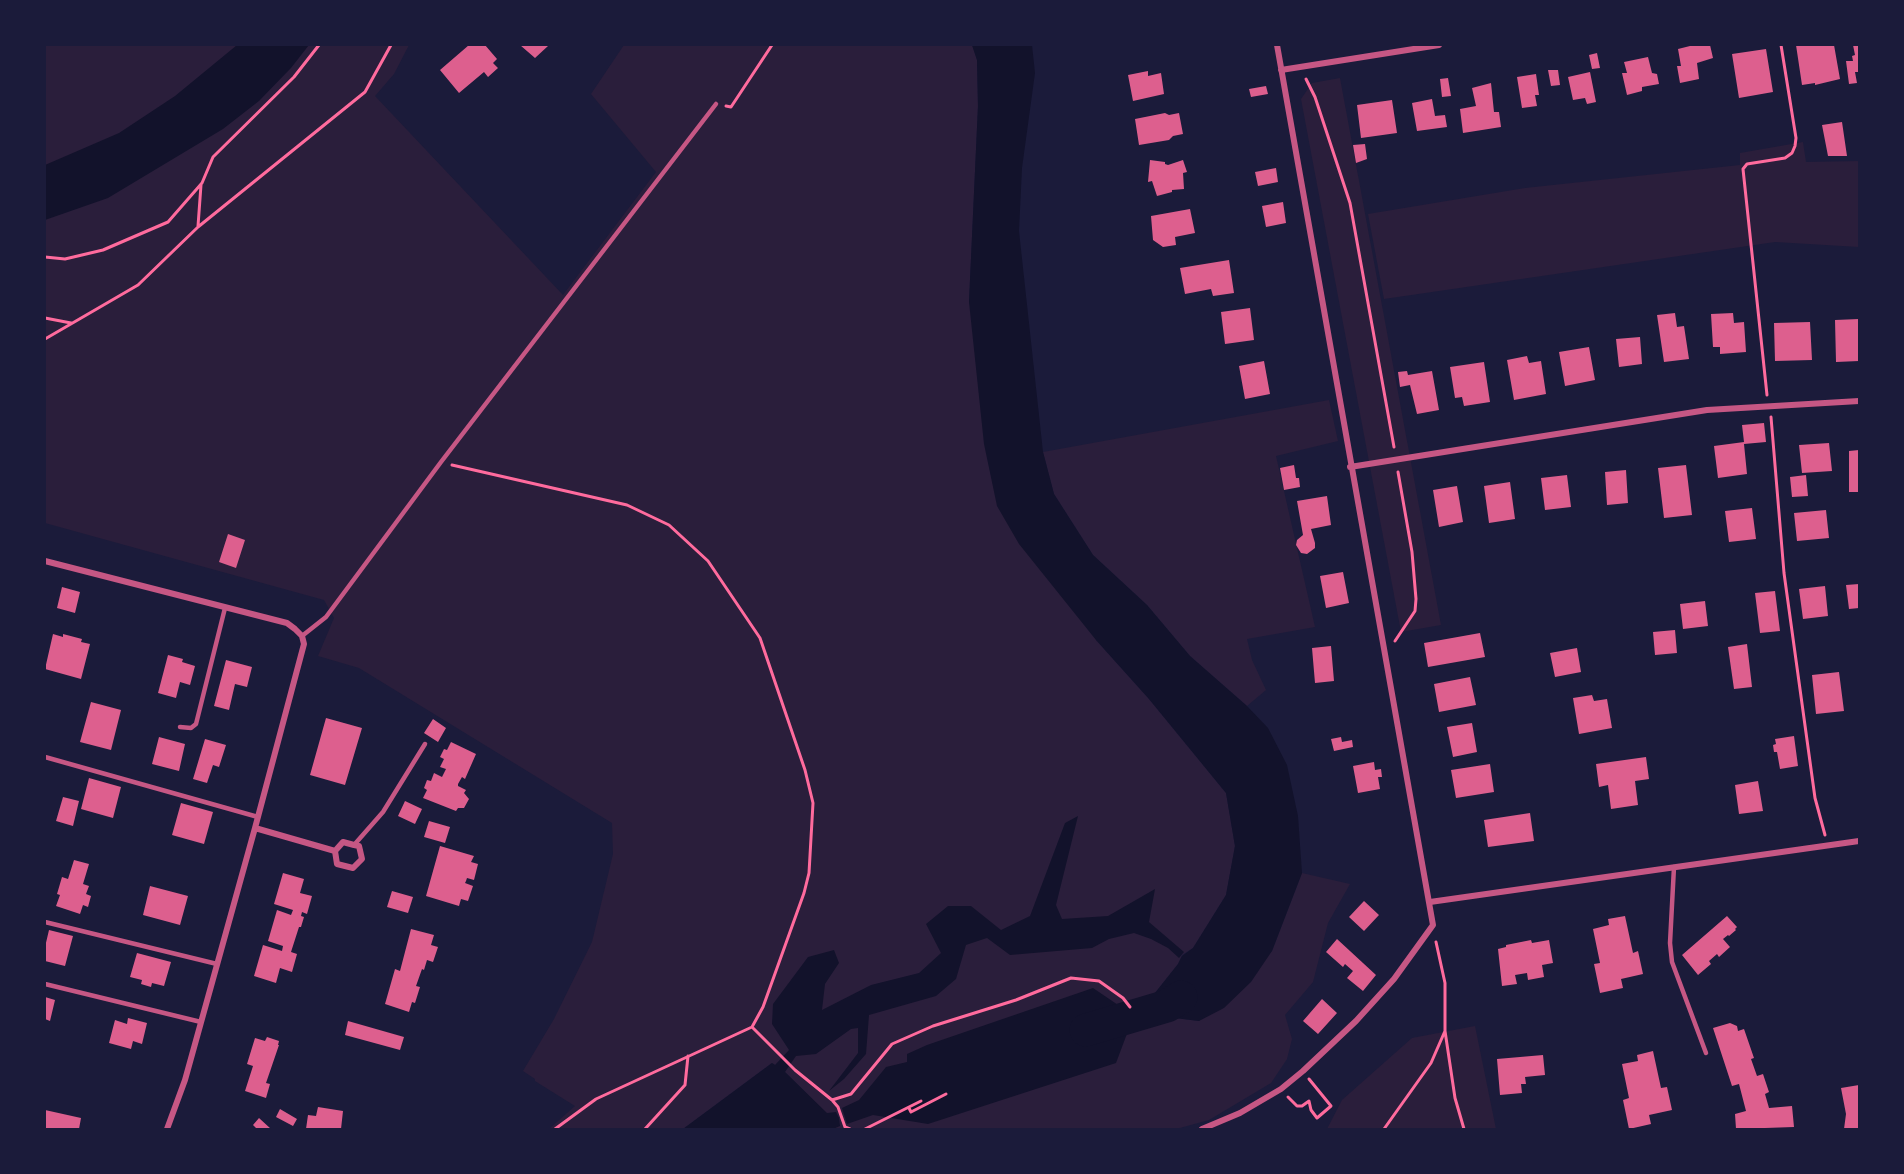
<!DOCTYPE html>
<style>
body{margin:0}
#map{position:relative;width:1904px;height:1174px;overflow:hidden;background:#1b1b3a;font-family:Literata,serif}
canvas{display:block}
.frame{position:absolute;inset:0;border:46px solid #1b1b3a;pointer-events:none}
</style>
<div id="map">
<canvas width="1904" height="1174"></canvas>
<div class="frame"></div>
</div>
<script>
const g = document.querySelector('canvas').getContext('2d');
g.lineJoin = 'round';
function paint(path, color) { g.fillStyle = color; g.fill(path, 'evenodd'); }
const shape = rows => new Path2D(rows.map(r => 'M' + r).join(''));
function trace(path, color, width, dash) { g.strokeStyle = color; g.lineWidth = width; g.lineCap = dash ? 'butt' : 'round'; g.setLineDash(dash || []); g.stroke(path); }
paint(shape([
 [45,45,409,45,394,74,375,96,563,295,656,172,591,94,624,45,972,45,977,60,978,106,969,302,1096,640,1149,699,1226,793,1235,846,1226,895,1193,948,1182,955,1178,964,1151,998,1137,1007,1167,1017,1199,1021,1272,951,1302,873,1350,884,1328,923,1313,982,1285,1015,1292,1039,1287,1059,1271,1083,1209,1120,1176,1129,833,1129,827,1114,785,1072,772,1063,683,1129,549,1129,575,1106,535,1081,535,1079,523,1071,554,1019,592,942,613,854,612,823,359,668,318,656,334,618,324,600,45,523],
 [1340,78,1441,625,1401,632,1301,99,1312,83],
 [1803,142,1806,162,1859,161,1859,247,1775,242,1384,299,1368,214,1525,188,1740,165,1740,153],
 [1329,400,1338,441,1276,456,1315,627,1247,639,1252,660,1266,690,1247,706,1190,656,1147,605,1093,555,1054,494,1043,452],
 [1475,1026,1496,1129,1327,1129,1342,1100,1412,1038]
]), '#2a1e3b');
paint(shape([
 [237,45,309,45,291,68,259,101,223,129,108,198,45,220,45,165,119,133,175,96],
 [972,45,1032,45,1035,73,1022,168,1019,231,1043,452,1054,494,1093,555,1147,605,1190,656,1247,706,1268,728,1287,765,1298,816,1302,873,1272,951,1251,982,1224,1008,1199,1021,1167,1017,1142,1022,1136,1007,1151,998,1178,964,1182,956,1193,948,1226,895,1235,846,1226,793,1149,699,1096,640,1019,544,997,506,984,444,969,302,978,106,977,60],
 [1078,816,1056,905,1062,919,1108,916,1155,889,1149,922,1184,952,1179,958,1168,948,1151,939,1134,933,1109,939,1092,948,1010,955,987,938,966,945,956,979,936,996,869,1015,866,1054,844,1079,829,1091,858,1053,858,1028,851,1029,816,1054,796,1056,785,1072,827,1113,836,1112,839,1118,840,1126,833,1129,683,1129,772,1063,775,1065,789,1050,772,1024,773,1004,808,957,834,950,839,963,825,984,822,1010,871,985,919,973,941,953,926,924,948,906,971,906,1001,930,1030,916,1065,823],
 [1093,988,1127,1011,1131,1023,1116,1063,928,1124,873,1115,847,1124,842,1108,859,1100,886,1067,907,1062,907,1054,927,1045]
]), '#12122b');
trace(shape([
 [1086,1030,1167,1006,1181,997]
]), '#12122b', 33);
paint(shape([
 [469,45,485,45,497,59,493,63,498,68,488,77,484,72,459,93,440,70],
 [520,45,546,45,548,46,535,58],
 [1694,45,1710,45,1713,58,1697,63,1699,79,1680,83,1677,66,1681,66,1678,49],
 [1796,45,1834,45,1840,79,1815,85,1815,83,1802,85],
 [1853,45,1859,45,1859,72,1855,72,1857,83,1849,84,1846,61,1853,61,1852,56,1855,55],
 [1766,49,1773,92,1739,98,1732,54],
 [1597,53,1600,68,1592,69,1589,55],
 [1648,57,1652,73,1657,74,1659,84,1642,87,1642,91,1627,95,1622,73,1627,73,1624,62],
 [1548,70,1558,70,1560,85,1551,86],
 [1148,71,1148,76,1161,73,1164,94,1133,101,1128,75],
 [1590,72,1596,102,1587,104,1585,98,1573,100,1568,77],
 [1536,74,1539,95,1535,95,1537,106,1522,108,1517,77],
 [1448,78,1451,96,1442,97,1440,79],
 [1491,83,1494,112,1499,112,1501,127,1463,133,1460,109,1476,106,1472,88],
 [1266,86,1268,94,1251,97,1249,89],
 [1432,99,1435,116,1445,115,1447,127,1417,131,1412,103],
 [1392,100,1397,133,1361,138,1357,105],
 [1165,113,1169,115,1179,113,1183,134,1173,136,1169,140,1139,145,1135,119],
 [1842,122,1847,156,1828,156,1822,125],
 [1365,144,1367,159,1356,163,1353,145],
 [1150,160,1165,162,1165,164,1168,165,1183,160,1187,172,1183,173,1184,189,1172,190,1172,192,1157,196,1152,181,1148,182],
 [1276,168,1278,182,1258,186,1255,172],
 [1283,202,1286,223,1266,227,1262,206],
 [1190,209,1195,233,1175,237,1176,245,1163,247,1153,240,1151,216],
 [1229,260,1234,293,1213,296,1211,289,1185,294,1180,268],
 [1250,308,1254,340,1225,344,1221,312],
 [1675,313,1677,327,1684,326,1689,359,1664,362,1657,315],
 [1733,313,1734,323,1744,322,1746,352,1720,354,1720,347,1713,347,1711,314],
 [1859,319,1859,361,1836,362,1835,320],
 [1810,322,1812,360,1775,361,1774,323],
 [1640,337,1642,364,1619,367,1616,339],
 [1589,347,1595,380,1565,386,1559,352],
 [1527,356,1529,363,1541,361,1546,394,1514,400,1507,360],
 [1264,361,1270,394,1245,399,1239,366],
 [1484,362,1490,402,1464,406,1462,397,1455,398,1450,367],
 [1407,371,1408,375,1432,371,1439,410,1417,414,1410,385,1400,387,1398,372],
 [1764,423,1766,442,1744,444,1747,474,1718,478,1714,446,1744,442,1742,425],
 [1829,443,1832,471,1802,473,1799,445],
 [1859,450,1859,492,1849,492,1849,451],
 [1294,465,1296,478,1299,478,1300,487,1284,490,1280,468],
 [1686,465,1692,515,1664,518,1658,468],
 [1626,470,1628,503,1607,505,1605,472],
 [1567,475,1571,507,1545,510,1541,478],
 [1806,475,1808,496,1792,497,1790,477],
 [1510,482,1515,519,1489,523,1484,486],
 [1457,486,1463,522,1439,527,1433,490],
 [1327,496,1331,525,1311,529,1315,543,1315,548,1307,554,1301,553,1296,545,1297,540,1303,535,1297,501],
 [1752,508,1756,539,1729,542,1725,511],
 [1826,510,1829,538,1797,541,1794,513],
 [228,534,245,540,236,568,219,562],
 [1343,572,1349,603,1326,608,1320,576],
 [1859,584,1859,608,1849,609,1846,585],
 [1825,586,1828,616,1803,619,1799,589],
 [62,587,80,592,75,613,57,608],
 [1775,591,1780,631,1760,633,1755,593],
 [1705,601,1708,626,1683,629,1680,604],
 [1675,630,1677,653,1655,655,1653,632],
 [1480,633,1485,657,1428,667,1424,643],
 [53,634,63,637,63,634,82,639,81,642,90,644,81,679,45,669],
 [1747,644,1752,687,1734,689,1728,647],
 [1331,646,1334,681,1315,683,1312,648],
 [1577,648,1581,672,1555,677,1550,653],
 [168,655,183,659,182,662,195,666,190,685,180,682,176,698,158,693],
 [226,660,252,667,247,687,235,684,229,710,214,706],
 [1839,672,1844,711,1816,714,1812,675],
 [1470,677,1476,705,1439,712,1434,684],
 [1592,695,1594,701,1607,699,1612,728,1579,734,1573,698],
 [91,702,121,710,111,750,80,742],
 [326,718,362,728,345,785,310,775],
 [433,719,446,728,438,742,424,733],
 [1472,723,1477,752,1453,757,1447,727],
 [1794,736,1798,766,1780,769,1777,752,1774,752,1773,745,1776,744,1775,739],
 [159,737,185,744,179,771,152,764],
 [1341,737,1342,742,1352,740,1353,747,1334,751,1331,739],
 [205,739,226,745,219,767,213,765,207,783,193,779],
 [451,742,476,754,465,779,462,777,458,784,458,786,466,790,464,793,469,799,464,808,458,808,456,811,423,798,427,790,424,788,427,780,431,781,434,773,442,777,446,769,440,767,444,759,440,757,444,749,447,750],
 [1646,757,1649,779,1635,781,1638,805,1611,809,1608,785,1599,787,1596,764],
 [1374,762,1375,770,1381,769,1382,777,1378,777,1380,789,1358,793,1353,766],
 [1490,764,1494,792,1456,798,1451,770],
 [89,778,121,787,113,818,81,809],
 [1758,781,1763,811,1739,814,1735,785],
 [63,797,79,801,73,826,56,821],
 [405,801,422,809,415,824,398,816],
 [181,803,213,812,204,844,172,835],
 [1530,813,1534,841,1488,847,1484,820],
 [429,821,450,827,445,843,424,837],
 [440,846,474,856,471,862,478,864,474,880,467,878,466,881,465,883,473,886,468,901,461,899,459,906,426,896],
 [74,860,89,864,83,884,89,886,86,894,91,896,88,907,83,905,80,914,56,906,60,895,57,894,62,877,68,879],
 [283,873,304,879,300,893,312,896,307,914,302,912,301,916,304,917,301,927,299,927,291,952,297,954,292,972,280,968,276,983,254,976,263,945,282,951,283,946,268,941,277,910,291,915,293,910,274,904],
 [150,886,188,896,180,925,143,915],
 [392,891,413,897,408,913,387,907],
 [1364,901,1379,915,1364,931,1349,917],
 [1625,916,1633,953,1638,951,1643,974,1621,979,1623,988,1600,993,1594,964,1600,963,1593,929,1609,925,1608,919],
 [1727,916,1737,927,1735,929,1736,930,1729,936,1728,935,1723,939,1730,947,1719,957,1717,954,1709,961,1711,964,1698,975,1682,955],
 [411,929,434,935,431,945,438,947,433,962,427,960,424,970,422,969,416,986,420,987,415,1003,412,1002,409,1012,385,1004,395,969,400,971],
 [49,930,73,936,65,966,45,961,45,947],
 [1337,939,1376,975,1363,991,1347,978,1353,971,1345,964,1343,967,1326,952],
 [1531,940,1532,943,1549,940,1553,963,1542,965,1544,977,1528,980,1527,973,1515,975,1517,984,1502,986,1498,949,1506,947,1506,945],
 [137,953,171,962,164,986,152,983,151,987,141,984,142,980,130,977],
 [45,997,55,1000,50,1021,45,1019],
 [1322,999,1337,1013,1318,1034,1303,1021],
 [128,1018,147,1023,142,1044,133,1041,131,1049,109,1043,115,1020,127,1024],
 [348,1021,404,1037,400,1050,345,1035],
 [1730,1023,1737,1026,1738,1031,1744,1029,1754,1058,1751,1059,1757,1076,1763,1074,1769,1092,1765,1094,1769,1108,1792,1106,1794,1127,1736,1129,1735,1114,1746,1111,1739,1084,1732,1086,1713,1028],
 [267,1037,279,1041,278,1045,279,1045,266,1083,270,1084,266,1098,245,1091,253,1066,247,1064,255,1038,265,1041],
 [1653,1051,1661,1088,1667,1087,1672,1110,1649,1115,1651,1124,1629,1129,1623,1100,1629,1098,1622,1064,1638,1061,1637,1055],
 [1543,1055,1545,1075,1525,1077,1526,1084,1521,1084,1522,1093,1500,1095,1497,1059],
 [1859,1085,1859,1129,1844,1129,1846,1114,1841,1088],
 [318,1107,343,1111,341,1129,306,1129,308,1115,316,1116],
 [280,1109,297,1119,293,1126,276,1117],
 [45,1110,81,1118,79,1129,45,1129],
 [259,1118,271,1129,257,1129,253,1125]
]), '#dd5f8e');
trace(shape([
 [1306,79,1315,97,1350,203,1394,447],
 [726,106,731,107,772,45],
 [198,226,201,185],
 [45,257,65,259,103,250,168,222,202,183,213,157,294,77,319,45],
 [45,318,71,323],
 [45,339,138,285,198,227,365,92,391,45],
 [1767,395,1743,169,1747,164,1785,158,1792,153,1795,146,1796,138,1781,45],
 [1771,417,1784,573,1815,798,1825,835],
 [452,465,627,505,669,525,708,561,760,638,805,770,813,803,809,873,804,893,763,1007,752,1027,596,1099,555,1129],
 [1395,641,1415,611,1416,599,1412,552,1398,472],
 [752,1027,795,1070,832,1100,838,1107,845,1127,850,1129],
 [1445,1031,1455,1098,1464,1129],
 [1288,1097,1297,1106,1302,1106,1309,1101,1311,1110,1317,1118,1331,1106,1309,1079],
 [832,1100,851,1094,892,1044,933,1026,1016,1000,1071,978,1099,981,1123,998,1130,1007],
 [909,1108,911,1112,946,1094],
 [645,1129,685,1085,688,1056],
 [865,1129,921,1101],
 [1384,1129,1431,1063,1445,1031,1445,983,1436,942]
]), '#ff6b9d', 3);
trace(shape([
 [302,636,326,617,441,462,716,104],
 [180,727,191,728,196,724,225,608],
 [45,757,258,817],
 [354,845,383,812,425,744],
 [1674,867,1670,943,1672,962,1706,1053],
 [45,922,217,964],
 [45,984,201,1022]
]), '#c65784', 4.5);
trace(shape([
 [1281,70,1439,45],
 [1350,467,1707,410,1859,401],
 [45,561,287,623,295,629,302,636,304,644,255,828,185,1080,167,1129],
 [255,828,335,851,337,864,353,868,362,859,359,846,354,845,343,842,335,851],
 [1430,902,1859,841],
 [1202,1129,1240,1113,1281,1089,1303,1071,1356,1021,1394,979,1433,925,1277,45]
]), '#c65784', 6);
</script>
